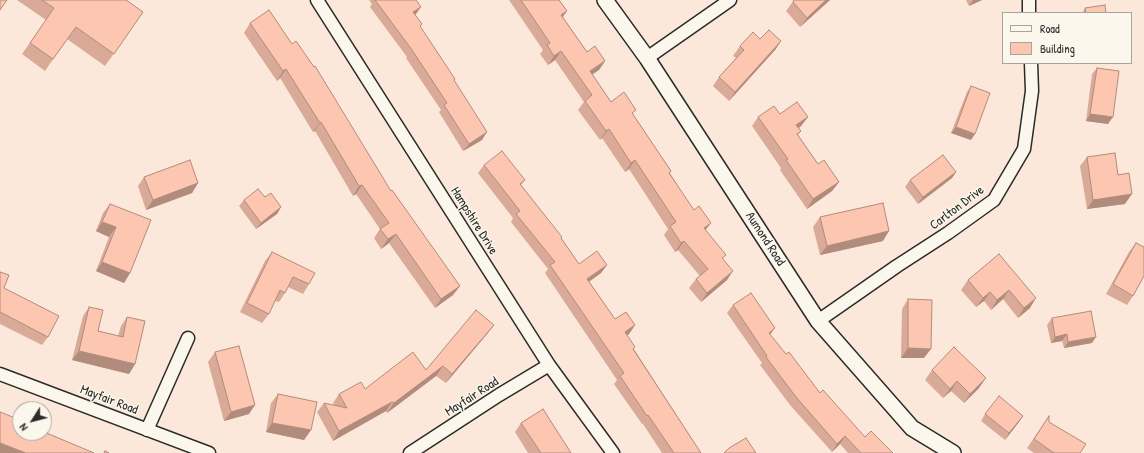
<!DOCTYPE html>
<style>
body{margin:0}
#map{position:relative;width:1144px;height:453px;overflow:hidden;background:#fce8da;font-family:"Patrick Hand",sans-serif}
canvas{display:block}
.legend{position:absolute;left:1002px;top:12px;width:130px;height:52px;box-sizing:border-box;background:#fbf7ec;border:1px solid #a8a59f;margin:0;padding:5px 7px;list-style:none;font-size:12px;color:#2b2b2b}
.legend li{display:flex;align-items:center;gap:8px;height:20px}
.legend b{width:20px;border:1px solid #a8a59f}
.north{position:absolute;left:12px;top:401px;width:40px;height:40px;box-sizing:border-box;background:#fbf7ec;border:1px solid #a8a59f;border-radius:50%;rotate:234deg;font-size:11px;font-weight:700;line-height:16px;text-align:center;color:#2b2b2b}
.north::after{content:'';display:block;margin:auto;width:14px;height:18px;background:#2b2b2b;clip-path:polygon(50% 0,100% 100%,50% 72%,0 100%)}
</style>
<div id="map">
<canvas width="1144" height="453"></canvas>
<ul class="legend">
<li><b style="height:5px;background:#fbf7ec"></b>Road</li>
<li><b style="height:11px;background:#fdc6b1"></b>Building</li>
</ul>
<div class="north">N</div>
</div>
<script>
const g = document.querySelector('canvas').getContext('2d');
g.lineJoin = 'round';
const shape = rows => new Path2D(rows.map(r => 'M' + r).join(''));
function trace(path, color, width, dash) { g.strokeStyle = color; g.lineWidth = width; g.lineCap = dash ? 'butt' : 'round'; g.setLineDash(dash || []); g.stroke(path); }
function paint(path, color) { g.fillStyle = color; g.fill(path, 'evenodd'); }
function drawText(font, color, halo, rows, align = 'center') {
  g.font = font + ' "Patrick Hand",sans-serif'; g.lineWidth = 3; g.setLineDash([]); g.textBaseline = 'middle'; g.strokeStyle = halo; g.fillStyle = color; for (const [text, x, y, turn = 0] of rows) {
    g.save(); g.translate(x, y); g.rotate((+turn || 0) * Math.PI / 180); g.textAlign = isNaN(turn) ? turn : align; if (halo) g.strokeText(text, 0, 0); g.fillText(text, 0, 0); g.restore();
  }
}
const minor = shape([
 [317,0,549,365,613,453],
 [1029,0,1029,13],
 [647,58,730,0],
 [818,321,897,266,948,233,994,200,1024,149,1032,91,1031,63],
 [0,374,209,453],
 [147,430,188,338],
 [410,453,499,395,549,365]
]);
const tertiary = shape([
 [605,0,647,58,818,321,912,428,953,453]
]);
trace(minor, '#2b2b2b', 15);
trace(tertiary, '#2b2b2b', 18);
trace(minor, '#fbf7ec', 12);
trace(tertiary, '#fbf7ec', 15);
paint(shape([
 [17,0,126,0,143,12,105,66,67,39,45,71,22,54,46,20],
 [369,0,416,0,415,15,422,24,420,27,455,79,454,81,482,140,463,151,439,112,441,110,406,58,407,57,370,7,372,4],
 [509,0,559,0,567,11,563,17,587,52,605,61,599,70,592,74,611,102,633,114,671,171,670,173,723,259,727,280,701,302,689,288,696,279,700,276,678,250,675,252,664,235,668,229,629,169,625,172,602,138,600,140,578,110,584,102,555,60,548,65,540,54,543,50],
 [794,0,830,0,800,27,786,11],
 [966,0,982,0,969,6],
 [1085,8,1106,13,1082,13],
 [250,23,391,191,460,286,453,295,435,308,389,243,381,249,374,238,380,229,356,194,353,196,315,131,313,132,280,78,277,81,244,33],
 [760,39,781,41,775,50,729,101,713,86,719,77,736,58,733,56,740,46],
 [1097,68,1108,124,1086,121,1092,74],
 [971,86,971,140,951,133,967,92],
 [780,114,808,117,801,126,799,128,801,131,798,135,818,164,839,182,832,191,807,209,780,170,781,168,752,126,758,117],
 [1087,157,1118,175,1125,204,1087,209,1080,166],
 [484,165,525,180,521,185,561,238,579,264,607,265,601,273,589,282,615,319,635,325,629,334,627,335,634,349,701,453,662,453,643,424,642,424,614,384,617,380,545,273,548,269,511,222,513,218,478,173],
 [956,172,952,178,918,204,905,187,910,180],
 [144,177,198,183,192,193,146,210,138,186],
 [265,197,281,207,277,214,256,229,239,206,244,200],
 [110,204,130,273,124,283,96,271,109,237,96,231,103,213],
 [820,217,883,241,820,255,813,227],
 [1136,243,1133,296,1127,305,1106,294,1129,252],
 [272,252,309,284,303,294,288,287,285,293,279,302,275,301,269,314,262,323,240,312,265,261],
 [999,254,1030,308,1018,318,1003,299,991,310,984,301,976,307,961,290,968,280],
 [0,272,4,288,48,337,42,345,0,324],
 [908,299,924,358,901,358,902,309],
 [733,305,770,335,786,354,820,393,865,437,893,453,848,453,840,444,832,452,790,405,760,365,762,363,727,313],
 [89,307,98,331,118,336,121,326,127,317,135,364,129,374,72,360,83,316],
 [1052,318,1092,343,1064,348,1062,341,1051,343,1047,325],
 [494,325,487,334,446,383,436,376,387,413,386,411,333,441,317,412,324,403,334,405,333,403,339,394,365,389,426,370],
 [215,352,249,414,224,421,208,362],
 [932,370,979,388,964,403,951,391,943,398,925,380],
 [278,394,311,430,304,440,266,432,271,403],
 [985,414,1019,422,1005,440,981,421],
 [1049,416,1049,422,1080,453,1034,453,1027,448],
 [521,423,571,453,528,453,515,432]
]), '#daaa98');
paint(shape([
 [826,0,830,0,800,27,807,18],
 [973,0,982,0,969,6],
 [421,7,416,14,408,20,413,12],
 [567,11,560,20,561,15],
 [781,41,775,50,729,101,735,92],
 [561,51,555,60,548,65,554,56],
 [605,61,599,70,584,80,590,71],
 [286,69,280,78,277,81,283,71],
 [1090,114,1113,117,1108,124,1086,121],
 [808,117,801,126,790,135,796,125],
 [321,122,315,131,313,132,320,123],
 [956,127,975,134,971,140,951,133],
 [609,129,602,138,600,140,606,131],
 [487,132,482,140,463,151,469,144],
 [635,160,629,169,625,172,631,163],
 [956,172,952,178,918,204,923,197],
 [839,182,832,191,807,209,813,199],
 [198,183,192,193,146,210,153,200],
 [362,185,356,194,353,196,359,186],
 [1132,194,1125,204,1087,209,1093,200],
 [281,207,277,214,256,229,261,223],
 [102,222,116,227,109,237,96,231],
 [711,223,704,232,704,228],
 [889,231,883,241,820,255,827,246],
 [396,234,389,243,381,249,388,239],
 [684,241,678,250,675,252,681,243],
 [102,262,130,273,124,283,96,271],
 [607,265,601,273,581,287,587,279],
 [733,271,727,280,701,302,707,293],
 [460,286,453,295,435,308,441,299],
 [1009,290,1003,299,991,310,997,300],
 [990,292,984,301,976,307,983,298],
 [1036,298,1030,308,1018,318,1024,308],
 [494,325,487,334,446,383,452,374],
 [635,325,629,334,619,340,625,332],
 [775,328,769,336,769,333],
 [1067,334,1062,341,1051,343,1055,337],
 [1096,337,1092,343,1064,348,1068,342],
 [908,348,931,349,924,358,901,358],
 [79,351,135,364,129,374,72,360],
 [443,366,436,376,387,413,394,403],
 [986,378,979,388,964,403,970,394],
 [957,381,951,391,943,398,950,389],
 [392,402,386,411,333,441,339,431],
 [255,405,249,414,224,421,231,412],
 [1023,416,1019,422,1005,440,1009,433],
 [272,423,311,430,304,440,266,432],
 [845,436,840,444,832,452,837,444],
 [0,443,26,453,0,453]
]), '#b18b7c');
const building = shape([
 [0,0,7,0,0,10,0,0],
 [42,0,126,0,143,12,114,54,76,27,53,59,30,43,54,8,42,0],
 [375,0,416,0,421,7,413,12,422,24,420,26,455,79,454,80,487,132,469,144,444,105,447,103,412,50,375,0],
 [521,0,559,0,567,11,561,15,587,52,595,46,605,61,590,71,611,102,624,92,636,110,632,113,671,171,669,173,694,210,699,206,711,223,704,228,726,255,722,258,733,271,707,293,696,279,708,269,684,241,681,243,670,226,676,222,635,160,631,163,609,129,606,131,585,101,592,95,561,51,554,56,547,45,550,43,521,0],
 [794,0,826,0,807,18,793,2,794,0],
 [1105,5,1106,13,1086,13,1085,8,1105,5],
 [269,10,292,44,296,41,314,67,315,66,391,191,392,190,460,286,441,299,396,234,388,239,380,229,389,223,362,185,359,186,321,122,320,123,286,69,283,71,250,23,269,10],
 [769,30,781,41,735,92,719,77,744,50,740,46,753,32,760,39,769,30],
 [1097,68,1119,71,1113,117,1090,114,1097,68],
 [971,86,990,93,975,134,956,127,971,86],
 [797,102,808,117,796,125,801,131,797,134,818,164,824,160,839,182,813,199,786,160,788,159,758,117,774,106,780,114,797,102],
 [502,151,525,180,520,184,562,237,561,238,579,264,597,251,607,265,587,279,615,319,626,312,635,325,625,332,635,347,633,349,701,453,674,453,648,415,647,416,620,376,624,373,550,265,555,262,516,214,520,211,484,165,502,151],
 [1115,153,1118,175,1129,173,1132,194,1093,200,1087,157,1115,153],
 [943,155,956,172,923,197,910,180,943,155],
 [190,160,198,183,153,200,144,177,190,160],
 [258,189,265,197,271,193,281,207,261,223,244,200,258,189],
 [883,203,889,231,827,246,820,217,883,203],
 [110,204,151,220,130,273,102,262,116,227,102,222,110,204],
 [1136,243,1144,247,1144,276,1133,296,1113,284,1136,243],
 [272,252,315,273,309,284,293,277,285,293,280,290,269,314,247,303,272,252],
 [999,254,1036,298,1024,308,1009,290,997,300,990,292,983,298,968,280,999,254],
 [0,272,9,275,4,288,59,316,48,337,0,312,0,272],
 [751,293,775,328,769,333,786,354,789,352,820,393,823,390,865,437,871,431,893,453,861,453,845,436,837,444,796,397,766,357,767,356,733,305,751,293],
 [908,299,932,300,931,349,908,348,908,299],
 [89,307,103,310,98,331,123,337,127,317,145,321,135,364,79,351,89,307],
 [476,310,494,325,452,374,443,366,394,403,392,402,339,431,324,403,347,408,339,394,361,382,365,389,413,352,426,370,476,310],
 [1091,311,1096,337,1068,342,1067,334,1055,337,1052,318,1091,311],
 [239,346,255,405,231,412,215,352,239,346],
 [954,347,986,378,970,394,957,381,950,389,932,370,954,347],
 [278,394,317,402,311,430,272,423,278,394],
 [999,396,1023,416,1009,433,985,414,999,396],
 [543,409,571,453,541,453,521,423,543,409],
 [0,412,20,420,20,433,44,433,44,432,94,453,26,453,0,443,0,412],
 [1049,416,1049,422,1086,444,1080,453,1054,453,1034,439,1049,416],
 [746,438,756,453,724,453,729,448,746,438],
 [105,451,109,453,104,453,105,451]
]);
paint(building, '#fdc6b1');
trace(building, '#b18b7c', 1);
drawText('13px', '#2b2b2b', '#fbf7ec', [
 ["Carlton Drive",957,208,-37],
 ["Hampshire Drive",474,221,58],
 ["Aumond Road",765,239,57],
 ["Mayfair Road",472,397,-33],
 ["Mayfair Road",109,400,21]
]);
</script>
